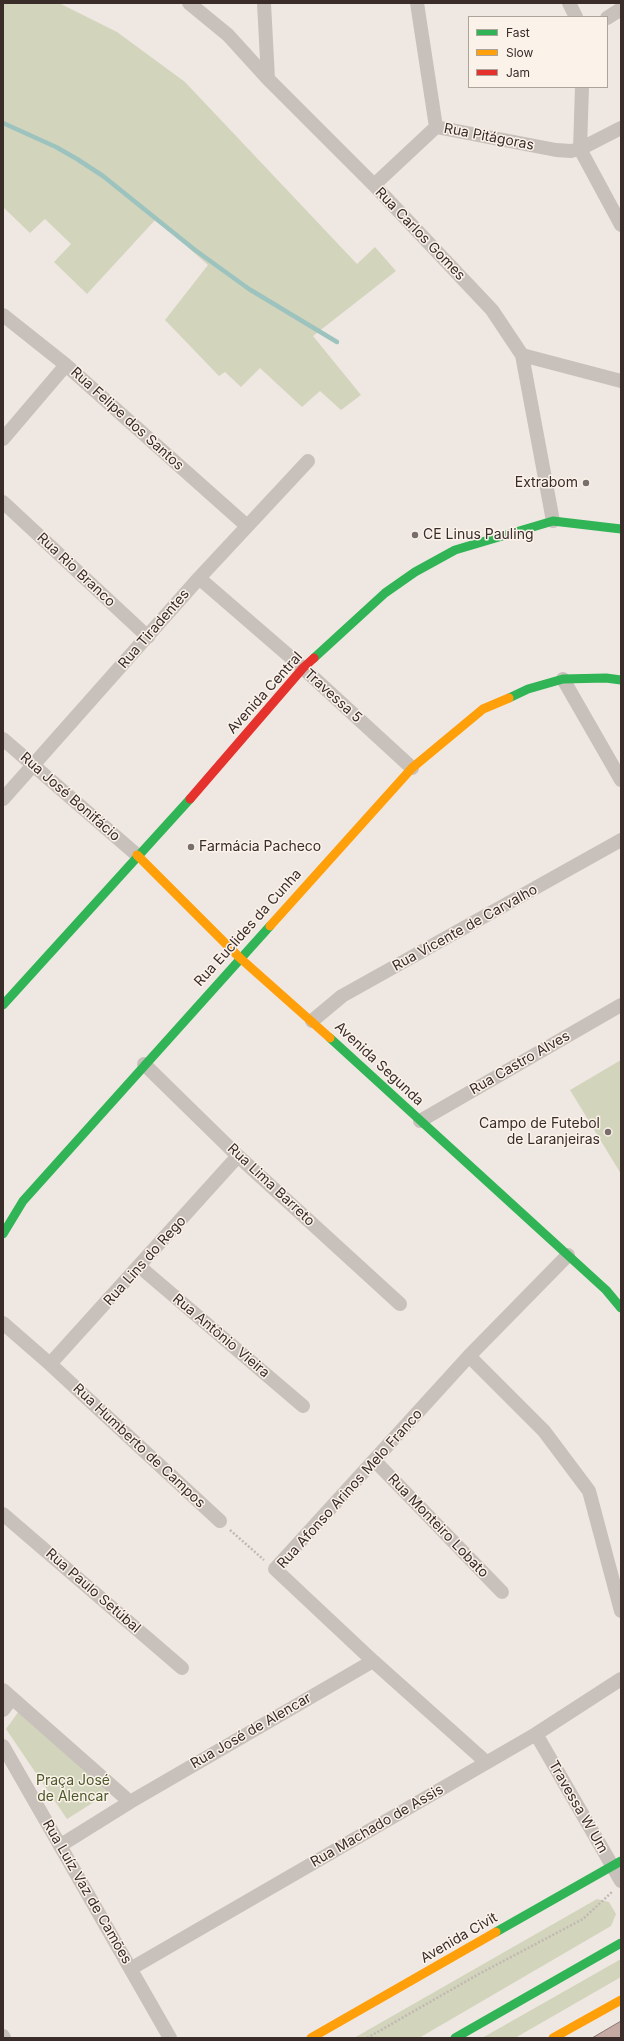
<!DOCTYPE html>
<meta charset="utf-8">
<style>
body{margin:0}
#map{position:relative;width:624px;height:2041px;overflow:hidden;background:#efe8e2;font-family:Inter,sans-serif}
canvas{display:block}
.frame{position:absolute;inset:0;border:4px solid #392c29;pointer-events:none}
.legend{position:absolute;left:468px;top:16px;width:140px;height:72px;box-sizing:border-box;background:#fbf2ea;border:1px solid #ada39d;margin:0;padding:5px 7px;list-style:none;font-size:12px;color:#392c29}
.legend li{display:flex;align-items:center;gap:8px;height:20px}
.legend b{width:20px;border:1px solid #ada39d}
</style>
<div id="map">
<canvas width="624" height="2041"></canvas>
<div class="frame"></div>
<ul class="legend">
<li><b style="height:5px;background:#30b455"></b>Fast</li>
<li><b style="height:5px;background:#ff9f0a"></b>Slow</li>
<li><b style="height:5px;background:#e5322d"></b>Jam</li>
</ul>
</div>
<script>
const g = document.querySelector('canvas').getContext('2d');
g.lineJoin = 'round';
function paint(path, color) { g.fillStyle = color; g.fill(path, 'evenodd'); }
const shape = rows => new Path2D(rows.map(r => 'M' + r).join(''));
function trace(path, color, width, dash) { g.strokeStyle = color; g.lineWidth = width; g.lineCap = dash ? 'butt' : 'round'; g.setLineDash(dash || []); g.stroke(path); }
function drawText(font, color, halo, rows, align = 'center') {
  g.font = font + ' Inter,sans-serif'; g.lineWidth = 3; g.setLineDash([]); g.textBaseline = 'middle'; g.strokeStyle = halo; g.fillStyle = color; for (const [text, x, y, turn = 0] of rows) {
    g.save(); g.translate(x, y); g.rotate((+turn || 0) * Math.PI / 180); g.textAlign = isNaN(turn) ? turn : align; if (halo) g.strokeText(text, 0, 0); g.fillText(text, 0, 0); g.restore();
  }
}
paint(shape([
 [3,3,59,3,117,32,185,82,357,264,375,247,396,271,313,336,361,395,341,410,320,391,302,407,260,368,241,387,225,372,219,376,165,320,208,265,156,219,87,294,54,262,71,244,45,219,30,233,3,207],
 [621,1060,621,1174,570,1090],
 [19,1711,110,1792,67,1819,6,1729],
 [597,1899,609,1902,616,1914,611,1926,419,2038,354,2038],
 [621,1959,621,1977,515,2038,482,2038]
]), '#d2d4bc');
trace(shape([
 [3,123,56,147,77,159,103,176,195,250,249,289,337,342]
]), '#9dc3bf', 4.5);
const building = shape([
 [621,2021,621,2038,592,2038,621,2021]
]);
paint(building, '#c4aaa3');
trace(building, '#897772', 1);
trace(shape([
 [230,1530,264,1560],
 [367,2038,477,1975,583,1919,613,1891]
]), '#c1b8b3', 2.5, [2, 2]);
trace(shape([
 [189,3,228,35,268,79,374,185,492,310,522,355,553,521],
 [264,3,268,79],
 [417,3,436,127],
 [569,3,576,17],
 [607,18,621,9],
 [582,87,580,149,621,225],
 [436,127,556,150,571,151,580,149,621,128],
 [374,185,436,127],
 [3,315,66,365,247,526],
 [522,355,621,381],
 [3,439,66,365],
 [3,502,148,637],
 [199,578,303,668,412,768],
 [563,679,621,780],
 [3,739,137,855],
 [3,799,199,578,308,461],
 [312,1021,342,996,621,840],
 [144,1064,238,1156,400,1304],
 [420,1121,621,1005],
 [140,1267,303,1406],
 [3,1323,50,1364,220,1521],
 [469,1356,544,1431,589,1491,621,1611],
 [50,1364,238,1156],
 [374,1460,502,1592],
 [3,1514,182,1668],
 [3,1690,130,1802],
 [3,1710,12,1698],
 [536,1734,621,1881],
 [3,1746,170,2038],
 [486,1762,373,1661,275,1569,469,1356,568,1255],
 [61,1845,130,1802,373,1661],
 [132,1968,536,1734,621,1679],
 [3,2036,4,2038]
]), '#c8c0bb', 14);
trace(shape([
 [314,658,385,593,415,572,455,550,553,521,621,529],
 [509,698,528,689,563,679,606,678,621,680],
 [3,1005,190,799],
 [330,1038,606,1290,621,1308],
 [3,1234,23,1201,270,926],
 [496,1932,621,1861],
 [455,2038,621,1943]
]), '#30b455', 9);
trace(shape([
 [137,855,240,958,330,1038],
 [270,926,412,768,483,709,509,698],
 [311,2038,496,1932],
 [553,2038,621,2000]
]), '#ff9f0a', 9);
trace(shape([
 [190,799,303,668,314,658]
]), '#e5322d', 9);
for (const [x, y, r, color] of [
 [586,483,4,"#796e6a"],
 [415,535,4,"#796e6a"],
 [191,847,4,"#796e6a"],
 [608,1132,4,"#796e6a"]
]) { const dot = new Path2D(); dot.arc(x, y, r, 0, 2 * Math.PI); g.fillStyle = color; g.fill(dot); trace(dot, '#fbf2ea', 1.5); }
drawText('14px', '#392c29', '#fbf2ea', [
 ["Rua Pitágoras",489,137,11],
 ["Rua Carlos Gomes",420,234,46],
 ["Rua Felipe dos Santos",127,419,42],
 ["Rua Rio Branco",76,570,43],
 ["Rua Tiradentes",154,629,-49],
 ["Avenida Central",265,693,-48],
 ["Travessa 5",333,696,42],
 ["Rua José Bonifácio",70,797,41],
 ["Rua Euclides da Cunha",248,928,-48],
 ["Rua Vicente de Carvalho",465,928,-29],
 ["Rua Castro Alves",520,1063,-30],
 ["Avenida Segunda",379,1064,43],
 ["Rua Lima Barreto",271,1185,43],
 ["Rua Lins do Rego",145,1261,-48],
 ["Rua Antônio Vieira",221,1336,40],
 ["Rua Humberto de Campos",139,1446,43],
 ["Rua Afonso Arinos Melo Franco",350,1489,-48],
 ["Rua Monteiro Lobato",438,1526,46],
 ["Rua Paulo Setúbal",93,1591,41],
 ["Rua José de Alencar",251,1731,-30],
 ["Travessa W Um",578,1807,60],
 ["Rua Machado de Assis",377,1826,-30],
 ["Rua Luíz Vaz de Camões",87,1892,60],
 ["Avenida Civit",459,1938,-30]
]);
drawText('14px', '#392c29', '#fbf2ea', [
 ["Extrabom",578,483],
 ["CE Linus Pauling",423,535,"left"],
 ["Farmácia Pacheco",199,847,"left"],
 ["Campo de Futebol",600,1124],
 ["de Laranjeiras",600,1140]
], 'right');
drawText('14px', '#4c592b', '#fbf2ea', [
 ["Praça José",73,1781],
 ["de Alencar",73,1797]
]);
</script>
